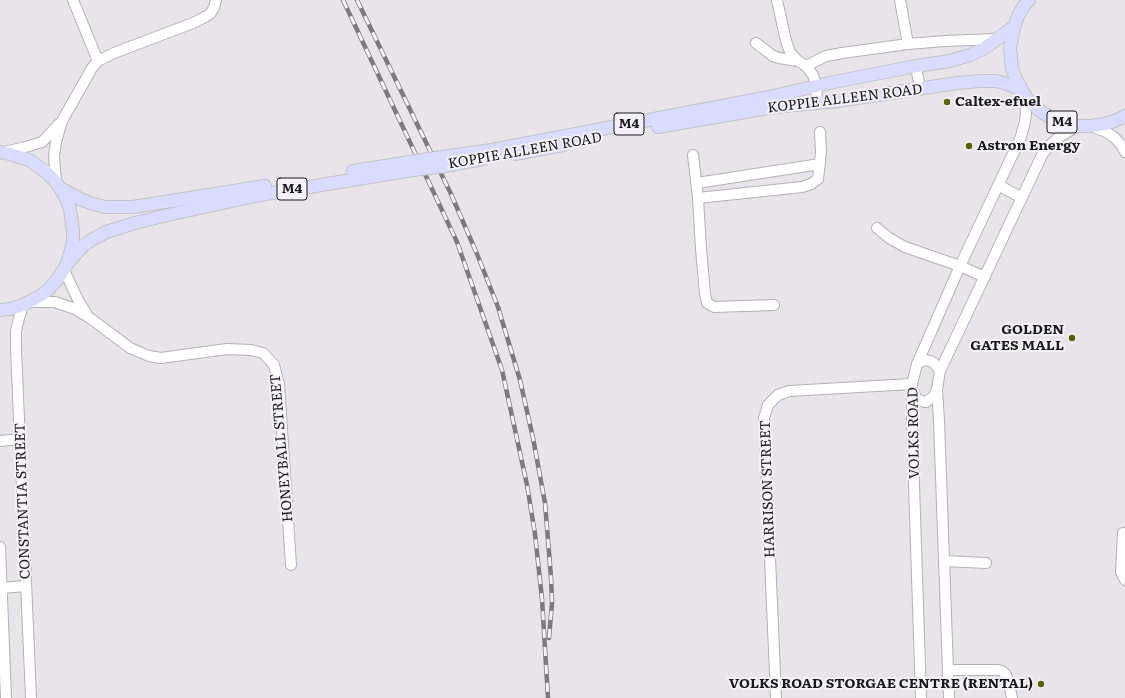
<!DOCTYPE html>
<style>
body{margin:0}
canvas{display:block;background:#e8e4ea}
</style>
<canvas width="1125" height="698"></canvas>
<script>
const g = document.querySelector('canvas').getContext('2d');
g.lineJoin = 'round';
const shape = rows => new Path2D(rows.map(r => 'M' + r).join(''));
function trace(path, color, width, dash) { g.strokeStyle = color; g.lineWidth = width; g.lineCap = dash ? 'butt' : 'round'; g.setLineDash(dash || []); g.stroke(path); }
function drawText(font, color, halo, rows, align = 'center') {
  g.font = font + ' Literata,serif'; g.lineWidth = 4; g.setLineDash([]); g.textBaseline = 'middle'; g.strokeStyle = halo; g.fillStyle = color; for (const [text, x, y, turn = 0] of rows) {
    g.save(); g.translate(x, y); g.rotate((+turn || 0) * Math.PI / 180); g.textAlign = isNaN(turn) ? turn : align; if (halo) g.strokeText(text, 0, 0); g.fillText(text, 0, 0); g.restore();
  }
}
const minor = shape([
 [73,0,98,61],
 [777,0,786,41,790,52,798,61,806,66,813,75,816,86,817,103],
 [900,0,908,44],
 [756,43,773,56,779,58,798,61],
 [806,66,826,56,842,53,908,44,945,41,996,39],
 [916,66,920,89],
 [1091,126,1106,132,1114,137,1122,146,1125,152],
 [4,152,22,148,42,142,46,138,59,124],
 [693,155,698,198,701,249,705,294,707,303,714,307,774,305],
 [56,182,54,156,56,142,62,121,92,68,98,61,114,53,193,23,205,17,210,14,214,8,216,0],
 [697,183,820,164],
 [998,185,1022,198],
 [698,198,802,187,811,184,818,179,821,152,820,132],
 [877,228,889,238,905,247,960,266,985,277],
 [64,270,79,302,86,313],
 [30,302,55,302,75,309,90,318,130,348,149,356,161,358,227,349,251,350,263,353,274,365,279,384,291,565],
 [23,305,19,318,16,331,16,349,31,698],
 [917,364,924,360,930,361,934,363,940,371],
 [912,390,917,399,921,401,926,402,934,396,937,389],
 [0,441,20,439],
 [1123,533,1121,572,1125,580],
 [0,547,6,698],
 [944,561,986,563],
 [2,588,26,586],
 [948,670,998,670,1002,671,1006,675,1009,684,1012,698],
 [776,698,764,418,768,405,778,395,789,391,912,384],
 [921,698,912,423,912,384,917,364,960,266,1020,139,1024,126,1026,115,1025,96],
 [949,698,939,421,937,389,940,371,1042,155,1048,147,1059,137,1078,126]
]);
const major = shape([
 [1029,0,1024,6,1018,16,1014,27,1010,48,1012,69,1016,79,1025,96,1033,105,1043,113,1054,119,1066,124,1078,126,1091,126,1105,124,1117,120,1125,116],
 [658,127,774,107,838,101,957,83,980,81,996,81,1004,83,1020,89],
 [0,152,10,154,29,160,46,172,56,182,66,198,70,209,73,231,73,242,67,264,57,280,49,289,40,296,23,305,10,309,0,310],
 [515,154,563,145],
 [442,157,492,150,769,97,829,83,916,66,950,61,970,55,983,49,1014,27],
 [445,166,483,159],
 [353,171,410,162],
 [60,188,80,199,90,203,105,207,133,207,265,186],
 [67,264,83,246,93,239,106,232,135,223,172,214,260,195,413,170]
]);
trace(minor, '#b4b0b6', 12);
trace(major, '#c3c3c3', 14);
trace(minor, '#fff', 10);
trace(major, '#d9dcfe', 12);
const rail = shape([
 [343,0,457,242,502,370,527,485,535,534,542,599,548,698],
 [357,0,451,194,477,254,498,307,520,380,533,438,545,503,551,577,552,603,549,638]
]);
trace(rail, '#7d7a7e', 4.5);
trace(rail, '#f5f1f8', 3, [9]);
const majorBridge = shape([
 [410,162,442,157],
 [413,170,445,166]
]);
trace(majorBridge, '#c3c3c3', 14, []);
trace(majorBridge, '#d9dcfe', 12);
for (const [x, y, r, color] of [
 [947,102,4,"#586200"],
 [969,146,4,"#586200"],
 [1072,338,4,"#586200"],
 [1041,684,4,"#586200"]
]) { const dot = new Path2D(); dot.arc(x, y, r, 0, 2 * Math.PI); g.fillStyle = color; g.fill(dot); trace(dot, '#f5f1f8', 1.5); }
for (const [x, y, w] of [
 [1062,122,30],
 [629,124,30],
 [292,189,30]
]) { const box = new Path2D(); box.roundRect(x - w / 2, y - 11, w, 22, 3); g.fillStyle = '#f5f1f8'; g.fill(box); trace(box, '#19181a', 1); }
drawText('bold 13px', '#19181a', null, [
 ["M4",1062,122],
 ["M4",629,124],
 ["M4",292,189]
]);
drawText('14px', '#19181a', '#f5f1f8', [
 ["KOPPIE ALLEEN ROAD",845,99,-7],
 ["KOPPIE ALLEEN ROAD",525,151,-10],
 ["VOLKS ROAD",914,433,-91],
 ["HONEYBALL STREET",282,448,-95],
 ["HARRISON STREET",768,489,-92],
 ["CONSTANTIA STREET",23,501,-92]
]);
drawText('bold 14px', '#19181a', '#f5f1f8', [
 ["Caltex-efuel",955,102],
 ["Astron Energy",977,146],
 ["GOLDEN",1064,330,"right"],
 ["GATES MALL",1064,346,"right"],
 ["VOLKS ROAD STORGAE CENTRE (RENTAL)",1033,684,"right"]
], 'left');
</script>
